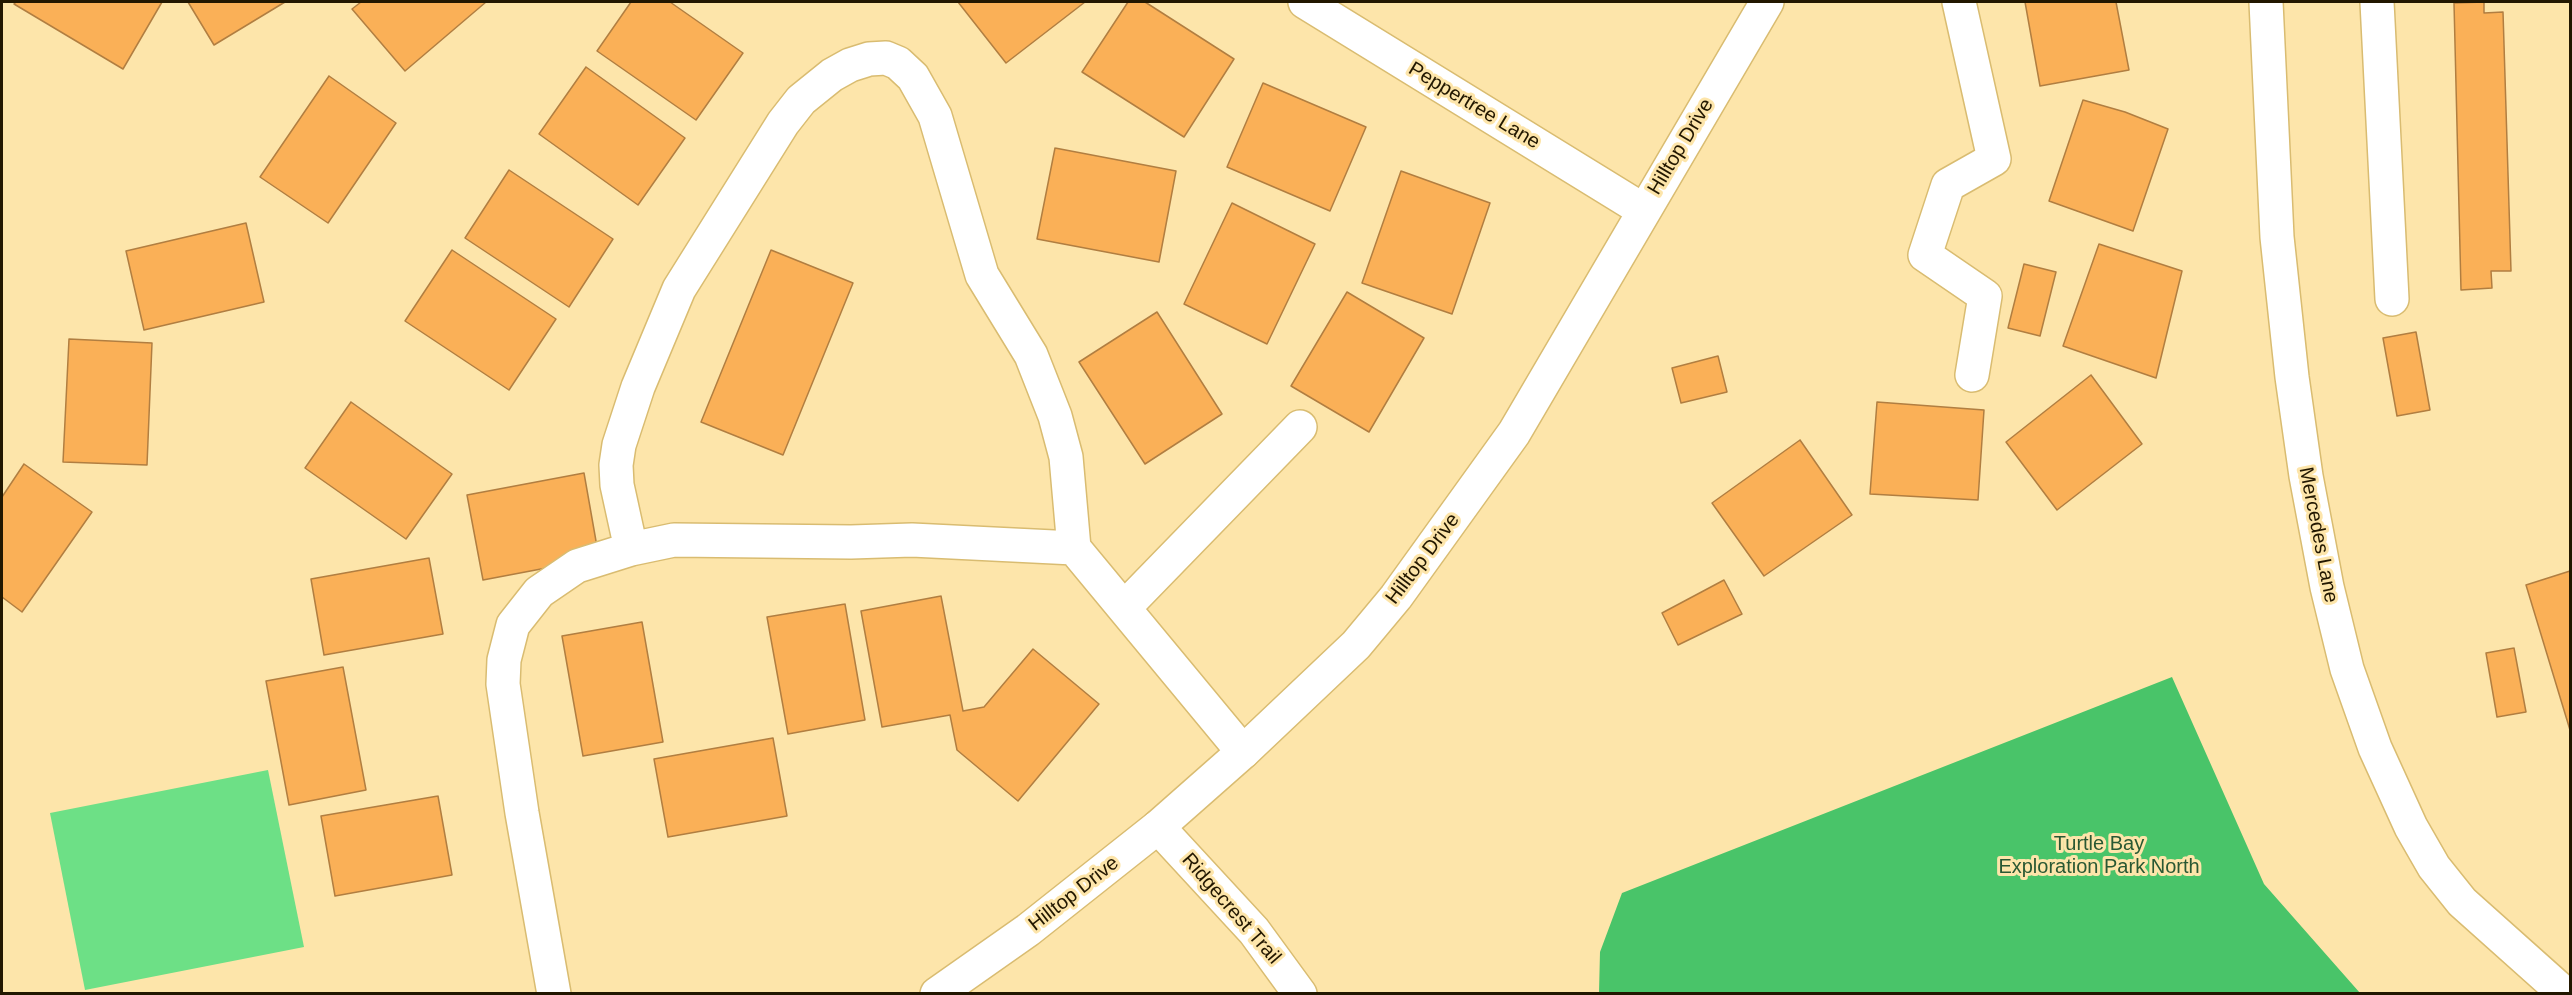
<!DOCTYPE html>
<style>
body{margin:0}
#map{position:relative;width:2572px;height:995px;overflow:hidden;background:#fde5aa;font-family:Helvetica,sans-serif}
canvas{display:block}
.frame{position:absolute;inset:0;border:3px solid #221700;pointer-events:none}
</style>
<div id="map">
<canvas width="2572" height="995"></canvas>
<div class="frame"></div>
</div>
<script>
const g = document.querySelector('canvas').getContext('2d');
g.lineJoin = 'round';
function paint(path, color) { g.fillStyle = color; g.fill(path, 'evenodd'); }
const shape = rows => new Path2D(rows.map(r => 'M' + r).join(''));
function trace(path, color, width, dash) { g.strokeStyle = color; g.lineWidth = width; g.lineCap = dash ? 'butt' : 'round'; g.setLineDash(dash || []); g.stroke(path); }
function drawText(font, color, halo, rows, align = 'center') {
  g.font = font + ' Helvetica,sans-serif'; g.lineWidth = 6; g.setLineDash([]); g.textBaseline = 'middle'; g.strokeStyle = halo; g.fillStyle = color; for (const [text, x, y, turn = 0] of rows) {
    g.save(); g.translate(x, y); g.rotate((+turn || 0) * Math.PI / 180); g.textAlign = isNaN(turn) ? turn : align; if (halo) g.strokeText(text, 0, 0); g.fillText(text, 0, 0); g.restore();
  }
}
paint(shape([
 [268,770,304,947,85,990,50,813]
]), '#6de086');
paint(shape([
 [2172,677,2264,884,2360,993,1599,993,1600,952,1622,893]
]), '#49c469');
const building = shape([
 [16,2,162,2,123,69,14,4,16,2],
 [188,2,285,2,214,45,188,2],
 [361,2,486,2,405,71,352,9,361,2],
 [631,2,670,2,743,53,696,120,597,51,631,2],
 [958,2,1085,2,1006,63,958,2],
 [1128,2,1145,2,1234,59,1184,137,1082,72,1128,2],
 [2025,2,2116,2,2129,70,2040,86,2025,2],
 [2484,2,2484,13,2503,12,2511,271,2491,271,2492,288,2461,290,2454,3,2484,2],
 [586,67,685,138,638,205,539,134,586,67],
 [329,76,396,123,328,223,260,177,329,76],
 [1263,83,1366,127,1330,211,1227,167,1263,83],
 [2083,100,2125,112,2168,129,2133,231,2049,201,2083,100],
 [1055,148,1176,171,1159,262,1037,239,1055,148],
 [509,170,613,239,569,307,465,238,509,170],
 [1401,171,1490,203,1452,314,1362,283,1401,171],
 [1232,203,1315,244,1267,344,1184,304,1232,203],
 [246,223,264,302,144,330,126,251,246,223],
 [2099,244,2182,271,2156,378,2063,346,2099,244],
 [452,250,556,319,509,390,405,321,452,250],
 [771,250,853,283,783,455,701,422,771,250],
 [2024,264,2056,272,2040,336,2008,328,2024,264],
 [1347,292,1424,338,1369,432,1291,386,1347,292],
 [1157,312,1222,414,1145,464,1079,362,1157,312],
 [2416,332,2430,410,2397,416,2383,338,2416,332],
 [69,339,152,343,147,465,63,462,69,339],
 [1718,356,1727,392,1681,403,1672,368,1718,356],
 [2091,375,2142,444,2057,510,2006,442,2091,375],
 [351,402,452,474,406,539,305,468,351,402],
 [1877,402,1984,410,1978,500,1870,494,1877,402],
 [1800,440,1852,515,1764,576,1712,503,1800,440],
 [24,464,92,512,22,612,2,597,2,497,24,464],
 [584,473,599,558,483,580,467,495,584,473],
 [429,558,443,634,324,655,311,579,429,558],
 [2570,571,2570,730,2526,585,2570,571],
 [1724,580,1742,614,1678,645,1662,613,1724,580],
 [941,596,963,711,984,707,1033,649,1099,704,1018,801,957,750,950,715,882,727,861,611,941,596],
 [845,604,865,720,788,734,767,617,845,604],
 [642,622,663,742,583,756,562,636,642,622],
 [2514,648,2526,712,2497,717,2486,653,2514,648],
 [343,667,366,790,289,805,266,681,343,667],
 [773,738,787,816,668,837,654,759,773,738],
 [438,796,452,875,335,896,321,816,438,796]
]);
paint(building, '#fab057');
trace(building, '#b17e41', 1.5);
const minor = shape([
 [1305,2,1643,210],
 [1959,2,1994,159,1948,185,1925,255,1985,296,1972,375],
 [2266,2,2277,237,2292,377,2306,476,2327,587,2347,669,2375,748,2411,827,2434,867,2462,902,2565,994],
 [2377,2,2392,299],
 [631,549,617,485,616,465,619,445,638,387,679,289,783,123,801,100,832,75,850,65,869,59,886,58,898,63,913,77,935,116,982,275,1031,355,1055,416,1066,457,1074,548,1243,752],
 [1124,608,1300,427],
 [1158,827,1254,931,1300,994],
 [554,994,522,813,503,684,504,660,513,625,539,592,577,566,631,549,674,540,851,542,912,540,1074,548]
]);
const major = shape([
 [937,994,1028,930,1158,827,1243,752,1356,645,1396,597,1514,433,1767,2]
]);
trace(minor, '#d9bc71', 36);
trace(major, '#d9bc71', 36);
trace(minor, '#fff', 33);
trace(major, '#fff', 33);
drawText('20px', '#221700', '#fde5aa', [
 ["Peppertree Lane",1474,106,31],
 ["Hilltop Drive",1681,147,-59],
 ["Mercedes Lane",2318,535,79],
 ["Hilltop Drive",1423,559,-53],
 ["Hilltop Drive",1074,894,-38],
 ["Ridgecrest Trail",1231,909,49]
]);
drawText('20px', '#295833', '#fde5aa', [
 ["Turtle Bay",2099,844],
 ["Exploration Park North",2099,867]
]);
</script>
